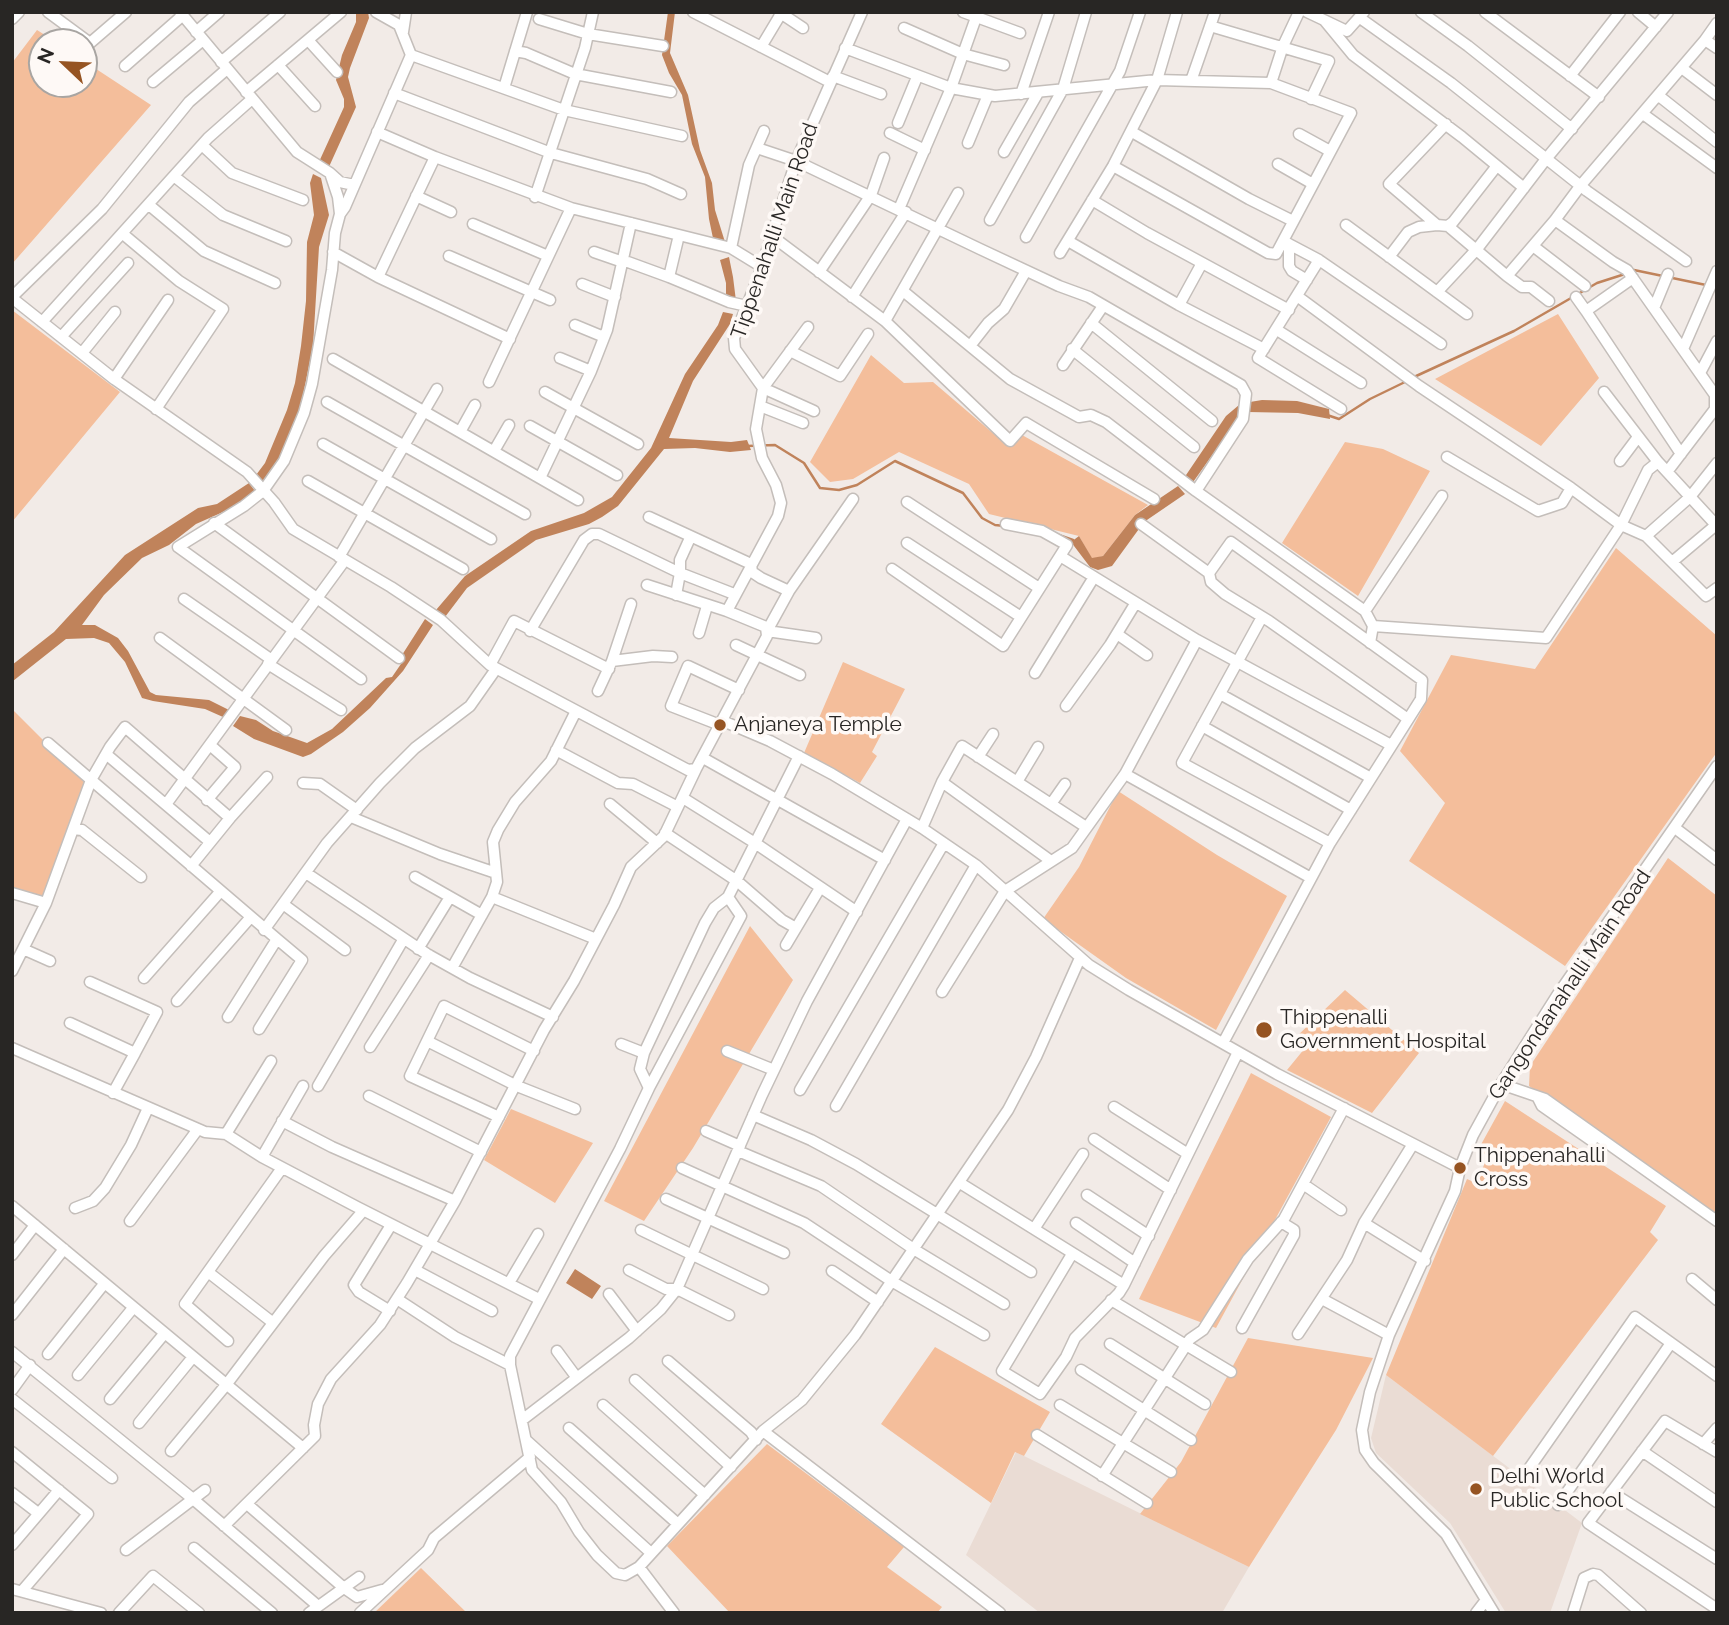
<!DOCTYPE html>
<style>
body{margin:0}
#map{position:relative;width:1729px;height:1625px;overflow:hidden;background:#f2ebe7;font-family:Raleway,sans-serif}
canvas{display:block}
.frame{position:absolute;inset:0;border:14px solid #282624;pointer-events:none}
.north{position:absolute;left:28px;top:28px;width:70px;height:70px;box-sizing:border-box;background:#fef9f6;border:2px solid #a8a5a2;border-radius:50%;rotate:293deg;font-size:19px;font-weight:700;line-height:28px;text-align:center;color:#282624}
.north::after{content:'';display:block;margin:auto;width:24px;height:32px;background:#965422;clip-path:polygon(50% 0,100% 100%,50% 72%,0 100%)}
</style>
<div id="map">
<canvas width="1729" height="1625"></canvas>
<div class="frame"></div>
<div class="north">N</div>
</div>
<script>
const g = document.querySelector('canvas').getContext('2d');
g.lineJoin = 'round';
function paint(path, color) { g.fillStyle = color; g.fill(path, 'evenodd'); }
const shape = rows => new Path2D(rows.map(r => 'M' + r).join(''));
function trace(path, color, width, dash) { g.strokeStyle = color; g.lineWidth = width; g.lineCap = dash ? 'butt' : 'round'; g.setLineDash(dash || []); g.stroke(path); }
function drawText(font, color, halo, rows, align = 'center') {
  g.font = font + ' Raleway,sans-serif'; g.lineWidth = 7; g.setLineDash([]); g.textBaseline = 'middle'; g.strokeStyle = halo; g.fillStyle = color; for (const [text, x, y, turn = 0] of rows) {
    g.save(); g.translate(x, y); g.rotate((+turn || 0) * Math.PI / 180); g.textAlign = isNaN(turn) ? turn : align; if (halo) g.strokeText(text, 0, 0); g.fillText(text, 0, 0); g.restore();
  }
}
paint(shape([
 [1386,1375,1582,1523,1550,1613,1506,1613,1450,1523,1376,1453,1371,1438],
 [1016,1452,1249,1567,1222,1613,1040,1613,966,1555]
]), '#eadcd4');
paint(shape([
 [37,30,56,42,42,42,42,84,84,84,84,61,151,105,12,264,12,63],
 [12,310,120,392,12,522],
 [1558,314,1599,378,1541,446,1435,379],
 [871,355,904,383,933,382,1008,446,1022,435,1148,505,1135,515,1103,556,1092,559,1079,536,989,514,969,484,899,452,853,479,830,482,810,462],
 [1345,442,1383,449,1430,471,1358,596,1282,543],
 [1616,548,1717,636,1717,752,1565,966,1409,861,1445,803,1400,751,1451,655,1535,669],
 [843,662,905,689,872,752,877,756,860,783,804,753],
 [12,709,86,783,43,896,12,889],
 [1118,791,1217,855,1287,896,1216,1030,1126,978,1043,919,1079,867],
 [1668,858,1717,896,1717,1219,1529,1086,1530,1066],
 [750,926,793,980,693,1148,644,1221,604,1201],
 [1345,990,1419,1053,1372,1113,1287,1070,1305,1048,1294,1039],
 [1251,1073,1331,1117,1216,1328,1139,1299],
 [1505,1101,1666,1206,1650,1232,1658,1240,1493,1456,1386,1375,1467,1179,1476,1183,1488,1156,1478,1150],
 [511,1109,593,1143,555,1203,484,1160],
 [1248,1338,1373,1358,1336,1430,1249,1567,1140,1514,1181,1462],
 [935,1347,1050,1412,1024,1456,1015,1452,991,1503,881,1424],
 [767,1444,904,1547,887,1567,942,1607,937,1613,730,1613,667,1546],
 [421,1568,467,1613,374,1613]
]), '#f4be9b');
paint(shape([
 [356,12,368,12,369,18,350,68,348,77,356,107,328,169,318,164,344,107,344,99,336,80,342,55,356,22],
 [668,12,675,12,670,53,688,95,700,150,712,183,715,210,725,242,714,243,709,219,705,177,692,144,682,95,669,73,662,55],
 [313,174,321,178,329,215,319,247,313,346,301,405,281,458,264,483,256,475,265,463,287,410,295,383,301,346,306,301,307,242,314,215,310,183],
 [729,257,733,277,736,301,726,300,726,283,720,260],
 [723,312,733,314,730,324,693,381,669,438,731,442,747,440,751,450,730,452,695,448,664,449,618,506,602,517,589,524,536,540,467,588,445,617,436,610,465,576,531,531,584,513,612,497,651,448,685,374,718,325],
 [1262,400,1297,401,1329,409,1330,419,1298,413,1248,412,1250,402],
 [1239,405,1240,416,1191,485,1184,478,1226,416],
 [249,483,255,491,241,504,196,524,169,545,142,558,104,595,82,625,95,625,118,638,128,651,150,692,156,695,209,700,229,710,223,717,205,709,153,701,142,698,125,662,109,643,94,638,66,639,13,681,12,689,12,665,54,632,125,555,198,508,217,504],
 [1178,486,1185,494,1144,522,1112,566,1098,570,1090,567,1071,542,1079,536,1092,558,1103,556,1135,515],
 [425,619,433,625,403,671,370,708,343,732,311,754,303,757,254,739,233,726,240,716,256,720,273,731,307,743,332,729,386,678,392,677,403,661,402,655],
 [575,1269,601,1286,592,1299,566,1283]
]), '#c0835b');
trace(shape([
 [1631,271,1634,270,1706,285],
 [1414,377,1514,331,1597,283,1625,274],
 [1327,415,1339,419,1370,399,1405,382],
 [747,446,775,445,804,463,820,488,839,490,857,485,895,461,963,493,982,518,995,525,1005,526],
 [1053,533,1073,540,1075,543]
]), '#c0835b', 2.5);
const minor = shape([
 [48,12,90,43,126,12],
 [180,12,297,152,330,173,340,182,354,185],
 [693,12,830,82],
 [779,12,803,28],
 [963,12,1020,33],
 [1307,12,1347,31,1364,12],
 [1421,12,1468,46,1572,129],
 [1485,12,1599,97],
 [1638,12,1656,27],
 [1360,18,1451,83,1587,191,1686,261],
 [12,19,19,12],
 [539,19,588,34,663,46],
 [1325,21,1353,55,1462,137,1524,188],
 [1210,26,1329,61,1311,99],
 [904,28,963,54,1004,65],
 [196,32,219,12],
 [403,32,406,12],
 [308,40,337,72],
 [1705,40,1717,23],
 [761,47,782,12],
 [845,48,951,88,995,96,1157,80,1271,83,1351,113,1276,254,1268,253,1113,166],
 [515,51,526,53,575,74,671,92],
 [411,55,564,110,682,136],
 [221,62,280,12],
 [278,65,315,106],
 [125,66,183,15],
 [1683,69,1717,95],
 [833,76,881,94],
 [1570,76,1620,12],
 [1191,81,1215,12],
 [153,82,203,40],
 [1271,83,1283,46,1299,12],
 [504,88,527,12],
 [246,92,341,12],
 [394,93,551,153,647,179,681,194],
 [1021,94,1049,12],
 [1659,96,1717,142],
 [1643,114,1717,168],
 [898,123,917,77],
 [1446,124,1389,184,1437,225,1448,226,1453,222,1496,167],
 [377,132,435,157,571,208,731,248],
 [1132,132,1249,199,1293,221],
 [890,133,925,150],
 [1299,134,1330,151],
 [968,143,988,95],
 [202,145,232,173,303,200],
 [757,148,796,161,980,249,1059,286,1089,297,1241,385,1246,394,1243,419,1196,491],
 [1004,152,1038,93],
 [1278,164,1313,184],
 [330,173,338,197,340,214,335,233,332,270,312,384,304,413,284,461,263,491,244,506,178,547,361,679],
 [175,177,223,215,286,241],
 [416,196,451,212],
 [535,197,585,48,593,12],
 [1092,200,1147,233,1289,310],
 [149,205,204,251,275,283],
 [899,209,951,88,978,12],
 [340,214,345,207,411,55,399,25,376,12],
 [990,220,1063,89,1086,12],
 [473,224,548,256],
 [1346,225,1467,314],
 [1448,226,1507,276,1555,220],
 [123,234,179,281,223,309,156,409],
 [679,235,669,277,729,302,747,306],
 [773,237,885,321,1010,441,1026,423,1154,499],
 [1026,237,1120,71,1140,12],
 [1068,241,1179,305,1264,349],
 [1283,241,1319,260,1441,344],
 [1289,244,1289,266,1292,271,1307,280],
 [1533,246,1585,286],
 [333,252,378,277,510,339],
 [594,252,620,261],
 [1060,253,1113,166,1157,80,1177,12],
 [449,256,550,300],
 [1389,257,1408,232,1419,227,1437,225],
 [1319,260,1258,358,1341,409],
 [628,262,669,277],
 [762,267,731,248,749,165,764,131],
 [819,272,871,195,884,158],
 [1507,276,1522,287,1531,287,1549,301],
 [378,277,435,157],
 [1633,278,1586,311,1681,454],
 [582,284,615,297],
 [903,291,1010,379,1079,417,1091,415,1106,422,1196,491,1365,611,1373,626],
 [1437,292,1477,249,1546,159,1668,12],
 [1297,296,1419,386,1571,488,1621,525,1646,536,1706,596,1717,588],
 [12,297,102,209,189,102,227,69],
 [852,297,906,212],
 [1576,297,1586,311],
 [12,298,114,379,247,472,274,502,293,529,391,587,441,620,490,665,688,770,696,769],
 [1179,305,1202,263],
 [1654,308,1668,274],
 [885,321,958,193],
 [42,322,208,138,252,99],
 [1091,323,1212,421],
 [575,325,604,337],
 [808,327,763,388,814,411],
 [1277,330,1361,383],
 [61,337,128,263],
 [970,346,988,323,1004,309,1026,271],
 [1072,349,1194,447],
 [1683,349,1717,271],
 [790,351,840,376,868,334],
 [82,353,115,312],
 [560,358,591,371],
 [333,359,578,500],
 [1063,365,1103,306],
 [1700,373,1717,341],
 [114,379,168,300],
 [489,382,571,208],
 [545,392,638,444],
 [1604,392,1658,462,1717,526],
 [327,402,525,514],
 [760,406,803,423],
 [530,426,617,475],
 [460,432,475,405],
 [323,444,491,539],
 [494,451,509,425],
 [1447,457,1538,511,1562,503,1571,488],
 [1620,461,1638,437],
 [1667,472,1715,409,1715,395,1627,270,1613,262,1555,220,1581,185,1705,40,1717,48],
 [540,478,591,371,607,330,631,223],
 [308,481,463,569],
 [907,502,1039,588],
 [649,517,751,564,752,572,761,578,789,591],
 [214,523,399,658],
 [1141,524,1209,573],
 [1646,536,1690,497,1717,463],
 [907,543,1021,617],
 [1060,556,1197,640,1391,745],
 [339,557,437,389],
 [1672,562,1716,525],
 [892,569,1003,646,1067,545,1042,531,1006,524],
 [647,585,727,611],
 [676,595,680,573,680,560,690,538],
 [184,599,272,660],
 [1365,611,1442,496],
 [1262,617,1182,763,1330,843],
 [530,631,584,540,592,534,599,534,680,573,734,594],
 [699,633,707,606],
 [1117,634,1147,655],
 [160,638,286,730],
 [816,638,767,631,789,591,853,499],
 [1370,643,1373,626,1546,638,1621,525,1648,470,1658,462],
 [736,645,800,675],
 [612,661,653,656,672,657],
 [268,664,341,710],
 [490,665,514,621,609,669],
 [1035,673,1094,577],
 [598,691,612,661,631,604],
 [1220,694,1371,778],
 [1066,706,1110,645,1135,604],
 [723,721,770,741,832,774,922,828,976,865,1089,965,1129,990,1277,1074,1460,1168],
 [720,725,671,706,688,666,739,690],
 [1202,726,1351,810],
 [48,743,277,939,228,1017],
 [556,750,618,783,633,784,678,807],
 [106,754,210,842],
 [799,756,728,897,714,908,705,923,644,1053,640,1069,649,1088,620,1149,510,1356,510,1365,532,1470,561,1502,579,1532,597,1555,616,1573,625,1575,639,1567,763,1431,802,1400,855,1335,1008,1110,1036,1057,1080,958],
 [978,757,993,734],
 [703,758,885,860],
 [1125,774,1311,878],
 [942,782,1051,861],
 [1017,782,1038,747],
 [303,783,320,784,357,810],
 [683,798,755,843,857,912],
 [207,800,235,767,210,745],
 [167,803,345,560],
 [610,804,657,843],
 [1051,804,1065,784],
 [351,817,440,854,496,873],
 [230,818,267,777],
 [922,828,942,782,962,746,1086,827],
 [1675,828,1717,860],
 [73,829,82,830,141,877],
 [665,833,737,881,782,920,796,928],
 [306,873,427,954,470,978,553,1017],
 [415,877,482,915],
 [12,893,46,903],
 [492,897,596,939],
 [283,904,345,950],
 [264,930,327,843,380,783,415,748,470,706,496,669],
 [786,945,820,888],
 [23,949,50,961],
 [418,949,450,897],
 [452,968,492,897,497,882,493,842,498,830,515,802,551,761,576,711],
 [12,971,46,903,91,780,110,747,125,727,230,818,191,866],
 [144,978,220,892],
 [90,982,157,1012,135,1053],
 [942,992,1005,891,1072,848,1125,774,1197,640],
 [177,1001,250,918],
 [70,1023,135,1053,113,1093],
 [259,1029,302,960,277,939],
 [427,1041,517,1086,575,1109],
 [1223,1043,1330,843,1421,699,1422,680,1231,542,1209,573,1211,582,1225,594,1269,621,1408,719],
 [621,1044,644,1053],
 [370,1047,429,955],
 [12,1048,205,1132,226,1134,262,1157,357,1207,539,1299],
 [727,1051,774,1070],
 [1501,1084,1545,1099,1717,1221],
 [318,1086,403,940],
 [649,1088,741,916,728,897],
 [800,1090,944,843],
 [369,1096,481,1152],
 [1538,1098,1542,1106,1592,1141],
 [836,1106,976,865],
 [1114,1107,1188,1154],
 [753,1115,811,1140,856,1164,1031,1272],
 [499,1117,410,1076,444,1006,534,1051],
 [282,1121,332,1147,455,1201],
 [706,1131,740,1146],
 [226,1134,271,1061],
 [1094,1139,1171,1190],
 [738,1151,821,1186,915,1250,1004,1304],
 [262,1157,303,1086],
 [682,1168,804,1223,893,1282,984,1335],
 [960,1183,1124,1285],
 [1303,1184,1341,1210],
 [1087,1195,1149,1236],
 [666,1199,784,1253],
 [12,1206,303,1448],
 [75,1208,93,1201,105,1188,131,1145,148,1108],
 [130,1221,198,1129],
 [1076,1223,1135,1263],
 [1364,1223,1425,1261],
 [1034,1229,1083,1154],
 [641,1230,763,1289],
 [1072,1254,1002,1371,1040,1394,1066,1357,1075,1338,1119,1293,1124,1285,1238,1052],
 [12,1255,35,1225],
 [415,1270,492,1311],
 [629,1270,666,1289,677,1289,729,1315],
 [832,1271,878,1302],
 [208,1272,272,1322],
 [1692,1279,1717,1300],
 [509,1283,538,1234],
 [609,1294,637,1331],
 [397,1299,455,1337,510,1365],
 [1322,1299,1389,1335],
 [1111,1300,1231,1372],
 [390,1311,359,1292,354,1285,391,1225],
 [12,1315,64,1249],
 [1242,1328,1294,1235,1294,1230,1281,1222],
 [1298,1334,1347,1260,1364,1223,1413,1144],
 [228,1341,185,1304,282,1168],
 [1110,1344,1205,1404],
 [557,1351,577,1378],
 [12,1352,193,1499,318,1606],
 [48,1354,104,1284],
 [668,1361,751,1432,756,1440],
 [1081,1370,1191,1440],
 [78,1375,133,1308],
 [635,1380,731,1467],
 [12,1390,30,1365],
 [12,1399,112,1478],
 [110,1399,164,1334],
 [603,1405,705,1495],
 [1060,1405,1171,1472],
 [522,1420,629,1338,661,1309,677,1289,762,1095,807,1001,907,819],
 [139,1423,193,1357],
 [569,1428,678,1524],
 [763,1431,1000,1613],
 [1037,1435,1147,1503],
 [526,1440,651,1553],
 [1703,1444,1717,1428],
 [171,1451,226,1385,324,1256,363,1211],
 [1642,1451,1717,1502],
 [12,1452,88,1514,22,1591],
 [1717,1452,1665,1421,1588,1523,1717,1609],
 [1528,1470,1635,1317,1717,1376],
 [1102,1476,1190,1339,1203,1330,1248,1259,1284,1219,1344,1108],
 [1611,1492,1717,1559],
 [12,1493,38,1513],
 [247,1504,344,1588,357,1597,382,1590],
 [1558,1505,1671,1343],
 [224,1526,315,1436,314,1425,318,1404,331,1379,380,1325,407,1283,455,1201,544,1030,574,981,614,905,631,867,664,836,696,769,767,636,766,627,727,611,778,516,781,503,776,485,762,458,756,429,763,388,735,349,734,338,758,278,796,161,862,12],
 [12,1545,59,1490],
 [194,1548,272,1613],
 [126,1550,205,1490],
 [639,1567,674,1613],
 [12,1589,101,1613],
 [119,1613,153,1576,199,1613],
 [309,1613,359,1577],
 [360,1613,428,1550,434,1538,530,1457],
 [1476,1613,1486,1600],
 [1494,1613,1446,1534,1374,1463,1365,1450,1362,1430,1370,1392,1389,1335,1455,1191,1460,1168,1473,1135,1501,1084,1558,994,1717,766],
 [1573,1613,1584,1578,1593,1574,1598,1575,1641,1613]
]);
trace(minor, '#c4beba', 13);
trace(minor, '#fff', 10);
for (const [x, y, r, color] of [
 [720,725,7,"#965422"],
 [1264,1030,9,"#965422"],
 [1460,1168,7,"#965422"],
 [1476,1489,7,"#965422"]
]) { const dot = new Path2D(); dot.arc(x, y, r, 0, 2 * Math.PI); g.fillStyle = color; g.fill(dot); trace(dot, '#fef9f6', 2.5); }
drawText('21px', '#282624', '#fef9f6', [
 ["Tippenahalli Main Road",775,231,-71],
 ["Gangondanahalli Main Road",1570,985,-56]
]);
drawText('21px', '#282624', '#fef9f6', [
 ["Anjaneya Temple",734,725],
 ["Thippenalli",1280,1018],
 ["Government Hospital",1280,1042],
 ["Thippenahalli",1474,1156],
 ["Cross",1474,1180],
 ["Delhi World",1490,1477],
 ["Public School",1490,1501]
], 'left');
</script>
